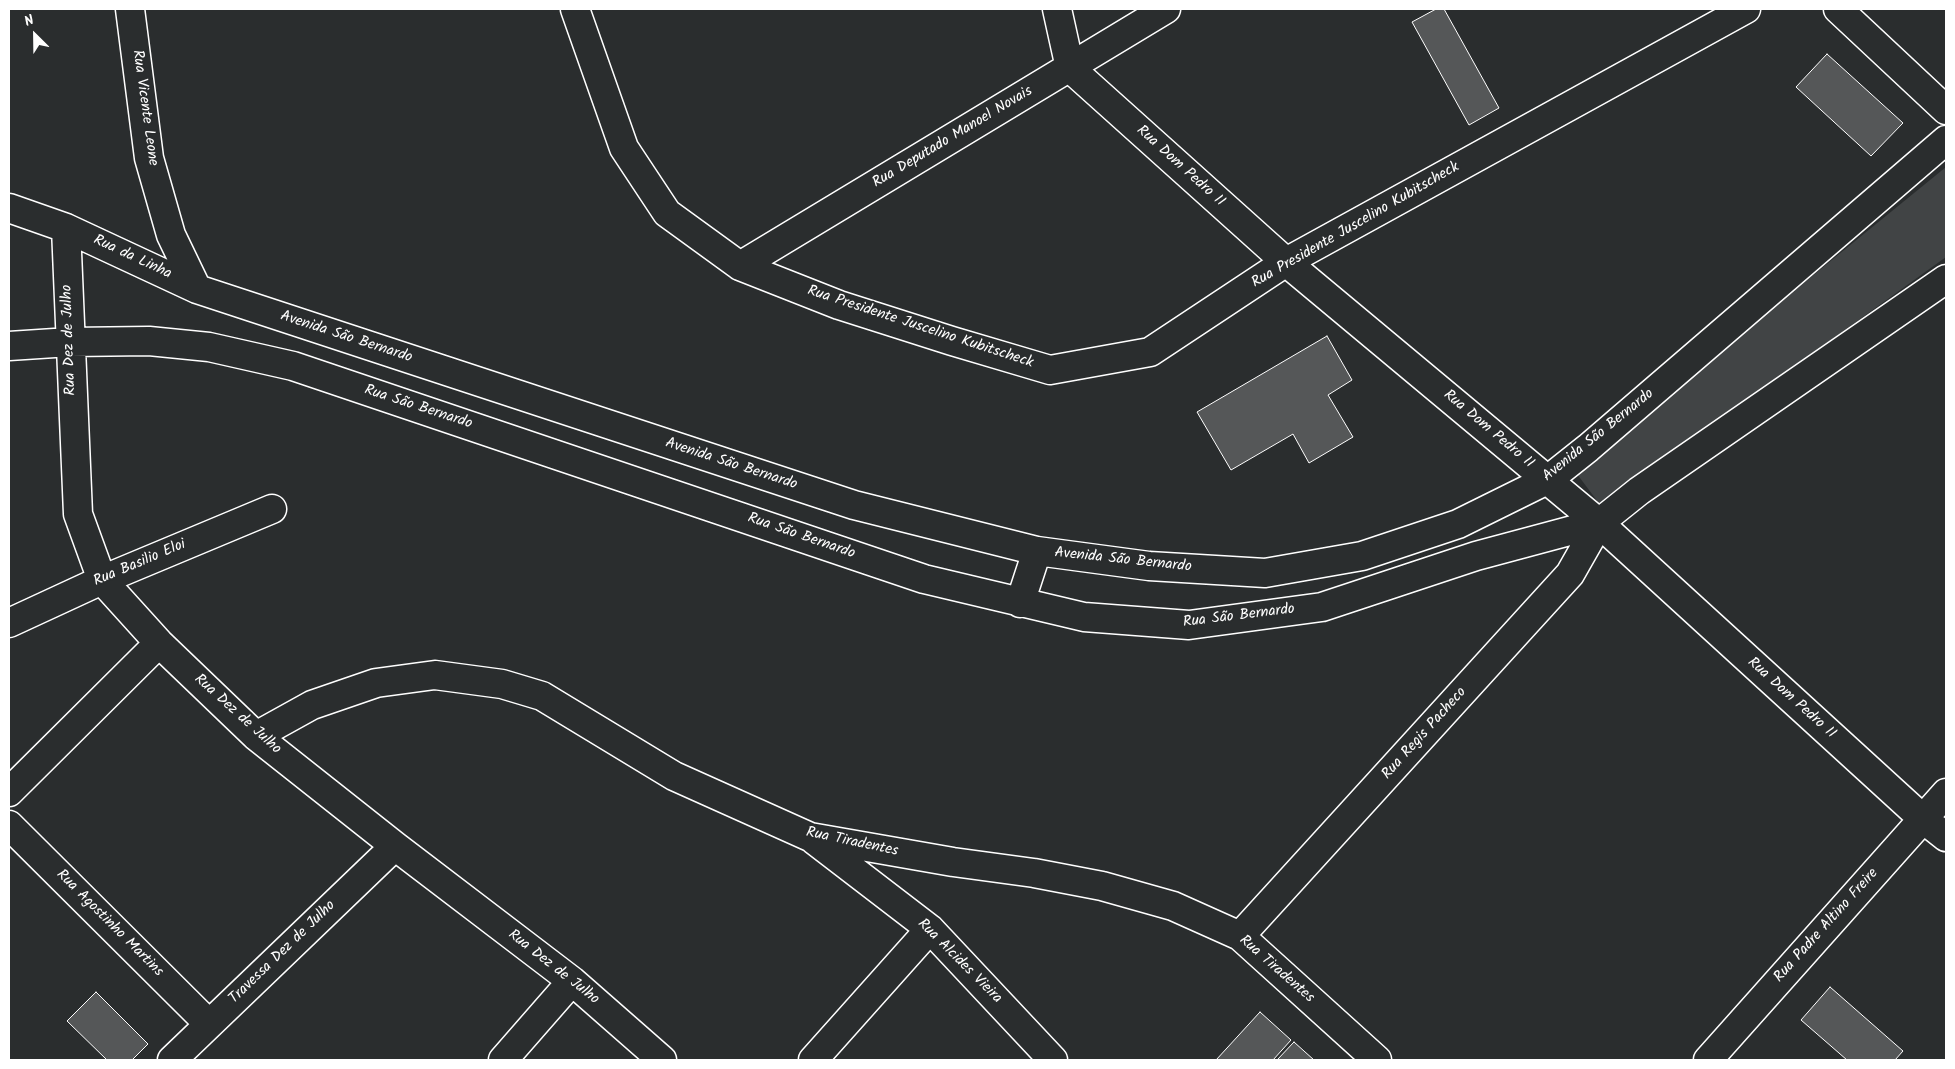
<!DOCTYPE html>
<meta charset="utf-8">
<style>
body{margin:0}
#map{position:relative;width:1955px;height:1069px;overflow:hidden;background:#2a2d2e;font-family:Kalam,sans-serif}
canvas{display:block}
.frame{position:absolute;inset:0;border:10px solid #fff;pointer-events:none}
.north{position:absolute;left:10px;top:10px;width:50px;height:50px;-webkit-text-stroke:4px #2a2d2e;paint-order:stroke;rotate:337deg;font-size:14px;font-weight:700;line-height:20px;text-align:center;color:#fff}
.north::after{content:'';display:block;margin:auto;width:18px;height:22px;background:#fff;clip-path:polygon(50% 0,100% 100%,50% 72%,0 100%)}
</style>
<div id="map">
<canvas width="1955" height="1069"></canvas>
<div class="frame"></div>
<div class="north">N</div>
</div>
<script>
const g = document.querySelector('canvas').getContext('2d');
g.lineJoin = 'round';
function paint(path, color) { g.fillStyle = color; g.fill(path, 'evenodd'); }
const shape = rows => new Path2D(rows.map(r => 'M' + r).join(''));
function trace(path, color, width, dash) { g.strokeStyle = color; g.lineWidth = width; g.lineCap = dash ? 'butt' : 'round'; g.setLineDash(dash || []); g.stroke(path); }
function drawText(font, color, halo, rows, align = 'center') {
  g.font = font + ' Kalam,sans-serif'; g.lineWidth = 4; g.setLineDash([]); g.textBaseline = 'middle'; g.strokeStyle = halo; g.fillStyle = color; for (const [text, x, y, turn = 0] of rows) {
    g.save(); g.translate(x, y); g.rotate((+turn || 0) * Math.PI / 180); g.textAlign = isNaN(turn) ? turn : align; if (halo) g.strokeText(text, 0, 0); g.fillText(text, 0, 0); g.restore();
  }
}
paint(shape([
 [1946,167,1946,257,1601,506,1574,470]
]), '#414445');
const building = shape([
 [1436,9,1444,9,1499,108,1469,125,1412,22,1436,9],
 [1827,54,1903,123,1871,156,1796,87,1827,54],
 [1327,336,1352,380,1328,395,1353,437,1309,463,1293,434,1231,470,1197,412,1327,336],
 [1830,987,1903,1051,1895,1060,1847,1060,1801,1020,1830,987],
 [96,992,148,1044,132,1060,107,1060,67,1021,96,992],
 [1260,1012,1291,1040,1273,1060,1216,1060,1260,1012],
 [1294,1042,1314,1060,1277,1060,1294,1042]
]);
paint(building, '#555758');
trace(building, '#fff', 1);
const minor = shape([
 [130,9,149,158,171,235,197,289],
 [575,9,624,148,667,213,740,266,839,305,952,341,1050,370,1150,352,1286,262,1746,9],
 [1057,9,1070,68,1286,262,1599,523,1922,818,1946,837],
 [1838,9,1946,110],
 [9,208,66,228,197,289,854,505,1037,551,1149,566,1265,573,1362,556,1458,524,1549,479,1588,448,1946,140],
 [66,228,78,514,102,580,159,643,256,736,395,846,572,981,662,1060],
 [740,266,1166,9],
 [9,346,70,342,149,341,209,347,293,366,924,579,1084,617,1189,625,1322,607,1476,556,1599,523],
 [1020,603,1037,551],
 [9,623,102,580,272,509],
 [256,736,312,705,376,683,435,675,502,684,542,696,674,776,810,837,953,862,1034,873,1102,886,1173,906,1240,936,1377,1060],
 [9,792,159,643],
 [9,825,209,1024],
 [814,840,930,929,1053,1060],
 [1240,936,1570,574,1599,523,1639,491,1946,279],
 [172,1060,395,846],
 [503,1060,572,981],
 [813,1060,930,929],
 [1708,1060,1946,793]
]);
trace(minor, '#fff', 31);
trace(minor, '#2a2d2e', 28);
drawText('15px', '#fff', '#2a2d2e', [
 ["Rua Vicente Leone",144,108,82],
 ["Rua Deputado Manoel Novais",953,138,-31],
 ["Rua Dom Pedro II",1180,167,42],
 ["Rua Presidente Juscelino Kubitscheck",1356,226,-30],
 ["Rua da Linha",132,258,25],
 ["Rua Presidente Juscelino Kubitscheck",920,328,18],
 ["Avenida São Bernardo",346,338,18],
 ["Rua Dez de Julho",70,340,-92],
 ["Rua São Bernardo",418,408,18],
 ["Rua Dom Pedro II",1488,430,40],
 ["Avenida São Bernardo",1599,436,-39],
 ["Avenida São Bernardo",731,465,18],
 ["Rua São Bernardo",801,537,19],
 ["Avenida São Bernardo",1123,561,6],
 ["Rua Basilio Eloi",140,564,-23],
 ["Rua São Bernardo",1239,617,-7],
 ["Rua Dom Pedro II",1791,699,42],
 ["Rua Dez de Julho",237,715,42],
 ["Rua Regis Pacheco",1425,734,-48],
 ["Rua Tiradentes",852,843,12],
 ["Rua Agostinho Martins",109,924,45],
 ["Rua Padre Altino Freire",1827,926,-48],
 ["Travessa Dez de Julho",283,953,-44],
 ["Rua Alcides Vieira",959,962,45],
 ["Rua Dez de Julho",553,968,38],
 ["Rua Tiradentes",1276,970,41]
]);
</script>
